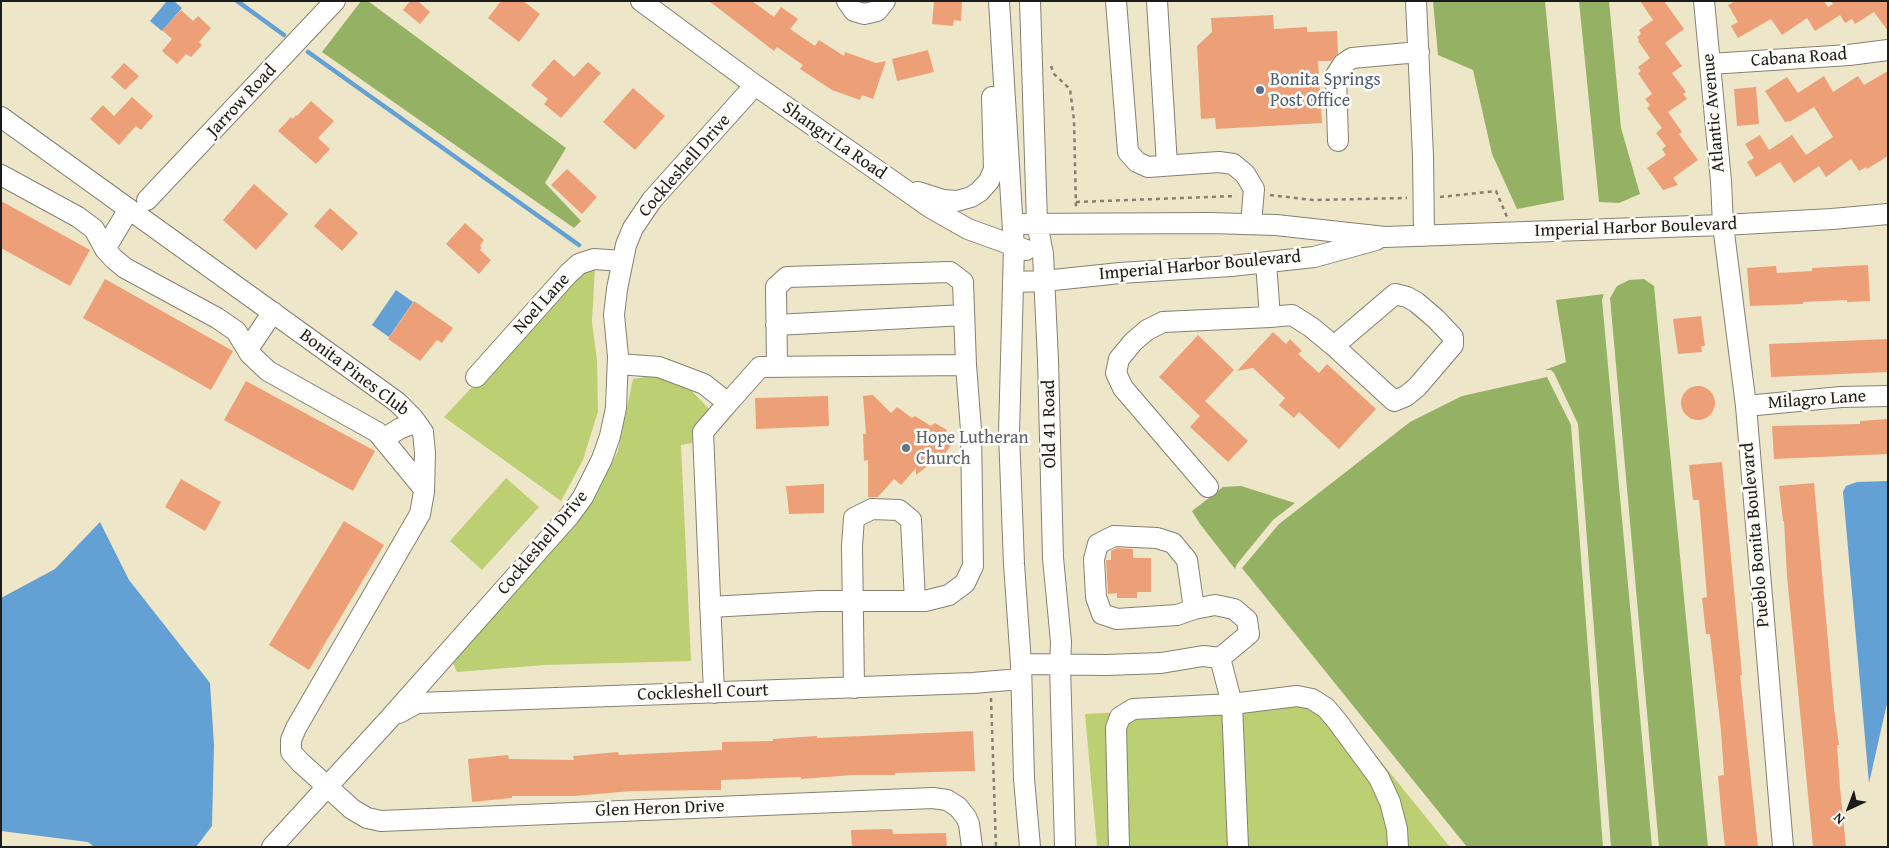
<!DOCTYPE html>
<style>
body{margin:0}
#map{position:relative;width:1889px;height:848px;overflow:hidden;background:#eee6c9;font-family:"Gentium Book Plus",serif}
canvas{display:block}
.frame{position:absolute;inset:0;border:2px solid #1c1c1c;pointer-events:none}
.north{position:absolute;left:1824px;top:783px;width:50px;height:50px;-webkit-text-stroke:4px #fdfcf7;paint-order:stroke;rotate:223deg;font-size:14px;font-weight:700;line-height:20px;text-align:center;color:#1c1c1c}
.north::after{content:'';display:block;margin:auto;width:18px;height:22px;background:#1c1c1c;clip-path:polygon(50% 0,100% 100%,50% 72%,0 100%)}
</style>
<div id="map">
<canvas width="1889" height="848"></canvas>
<div class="frame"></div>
<div class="north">N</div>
</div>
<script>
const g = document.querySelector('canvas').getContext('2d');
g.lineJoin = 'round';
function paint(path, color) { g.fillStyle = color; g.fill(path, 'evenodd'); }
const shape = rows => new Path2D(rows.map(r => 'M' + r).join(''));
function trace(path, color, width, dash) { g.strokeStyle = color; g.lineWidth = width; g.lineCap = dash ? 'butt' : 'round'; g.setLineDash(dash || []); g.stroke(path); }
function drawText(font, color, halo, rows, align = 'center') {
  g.font = font + ' "Gentium Book Plus",serif'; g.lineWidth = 5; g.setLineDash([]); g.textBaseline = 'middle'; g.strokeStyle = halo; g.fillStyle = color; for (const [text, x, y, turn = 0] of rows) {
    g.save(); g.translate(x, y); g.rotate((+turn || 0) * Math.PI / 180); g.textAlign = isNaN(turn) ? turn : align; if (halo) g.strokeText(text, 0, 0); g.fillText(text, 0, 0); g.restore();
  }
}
paint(shape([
 [595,267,592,322,597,361,598,411,583,460,561,501,444,417,583,269],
 [657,375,690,389,709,409,694,430,692,443,681,445,691,661,544,665,457,672,453,663,593,501,618,451,633,379],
 [506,478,539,507,482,570,450,541],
 [1332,701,1450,847,1097,847,1085,714]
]), '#bccf72');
paint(shape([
 [361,1,368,1,566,148,545,183,581,221,574,228,322,52],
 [1433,1,1545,1,1564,200,1517,209,1492,154,1473,70,1438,55],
 [1579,1,1609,1,1621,128,1640,194,1619,203,1599,202],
 [1644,279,1654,286,1708,847,1659,847,1610,298,1617,286,1629,280],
 [1604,294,1602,300,1652,847,1611,847,1578,424,1554,373,1551,370,1545,370,1566,362,1556,300],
 [1547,377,1571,425,1603,847,1467,847,1242,568,1279,524,1410,422,1462,396],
 [1241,486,1295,503,1273,520,1237,564,1235,569,1200,524,1192,511,1223,487]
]), '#95b264');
paint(shape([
 [167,1,174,1,182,8,162,31,150,21],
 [396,290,413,302,389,337,372,325],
 [1888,481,1888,699,1869,783,1843,492,1846,486,1857,482],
 [100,522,129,580,210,683,214,745,212,826,196,847,94,847,88,842,1,831,1,598,55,569]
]), '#63a1d5');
trace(shape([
 [237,1,284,35],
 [308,52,579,245]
]), '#63a1d5', 4.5);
paint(shape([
 [410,1,418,1,430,12,420,24,403,10],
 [501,1,523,1,540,14,519,42,488,18],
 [709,1,752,1,774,17,781,7,798,19,790,29,815,46,819,40,844,56,845,52,876,63,886,61,873,99,862,95,860,100,832,90,800,69,803,65,777,47,774,51],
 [934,1,962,1,961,21,954,20,953,26,932,24],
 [1640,1,1664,1,1684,29,1665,43,1682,66,1672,73,1686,92,1683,94,1687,99,1668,112,1682,132,1679,134,1698,160,1673,178,1678,185,1663,190,1647,168,1666,155,1662,149,1666,146,1656,133,1662,128,1647,108,1650,105,1645,99,1652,94,1638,73,1641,71,1638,67,1650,58,1638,41,1639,40,1637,37,1641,34,1639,30,1653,20],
 [1735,1,1824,1,1828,7,1833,4,1831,1,1888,1,1888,31,1874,12,1855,24,1852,19,1845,23,1840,15,1815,31,1807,18,1782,35,1771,19,1738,38,1731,26,1738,22,1728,5],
 [181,10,193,21,198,16,211,28,199,42,202,45,191,57,186,54,177,64,162,51,172,39,162,30],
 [1273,15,1274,29,1307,27,1307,32,1337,31,1338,53,1331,61,1318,61,1322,123,1216,129,1215,118,1201,119,1197,46,1212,32,1211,18],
 [928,50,934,72,897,81,892,59],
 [554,59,574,77,588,62,601,73,561,118,544,104,548,99,531,85],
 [124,63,139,76,125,90,111,77],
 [1888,71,1888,156,1867,169,1866,167,1859,171,1851,159,1826,177,1819,166,1794,183,1780,162,1756,177,1747,162,1754,158,1745,144,1760,135,1769,150,1792,135,1806,155,1833,137,1814,107,1791,121,1785,122,1765,91,1787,77,1798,93,1824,76,1833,92,1858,76,1864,85],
 [1756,87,1759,124,1737,126,1734,89],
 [633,88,665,116,635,150,603,122],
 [132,97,153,116,141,130,136,126,119,145,90,119,103,105,114,116],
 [311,101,334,121,318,138,330,149,316,164,278,131,291,117,293,119,296,115,297,116],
 [567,169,597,197,582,214,551,185],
 [254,184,288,214,256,250,223,220],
 [1,201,90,250,70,286,1,248],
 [330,208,358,233,342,251,314,226],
 [465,223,484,240,480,246,482,248,480,250,491,260,479,274,446,244],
 [1868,265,1870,301,1847,302,1847,300,1803,302,1803,304,1750,306,1747,268,1776,266,1777,273,1812,271,1812,268],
 [105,279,233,351,211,390,83,318],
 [414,301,453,328,442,343,437,340,420,361,388,339],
 [1701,316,1705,346,1701,346,1702,352,1678,354,1673,319],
 [1273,332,1286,344,1290,339,1302,351,1298,354,1319,373,1327,364,1376,409,1339,449,1299,412,1294,418,1279,405,1285,398,1253,368,1237,371],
 [1198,335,1234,370,1205,401,1248,441,1228,462,1190,427,1200,416,1159,377],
 [1888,339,1888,372,1771,377,1769,344],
 [246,381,375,451,353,491,224,420],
 '1681 403a17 17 0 1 1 34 0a17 17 0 1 1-34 0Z',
 [873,395,891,413,897,407,912,418,915,416,931,426,935,423,947,430,944,435,953,443,946,452,949,458,937,466,934,461,916,475,916,468,901,485,894,479,878,497,868,497,868,460,864,461,863,434,866,434,863,396],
 [828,396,829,426,756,429,755,398],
 [1888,419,1888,454,1774,459,1772,426,1860,424,1860,421],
 [1722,462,1742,675,1740,675,1758,847,1725,847,1722,820,1718,776,1724,775,1721,731,1710,634,1706,634,1702,598,1707,597,1699,500,1693,500,1689,465],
 [181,479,221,502,205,531,165,507],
 [1814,483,1834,709,1839,745,1837,745,1840,788,1846,847,1813,847,1787,576,1784,521,1783,521,1779,486],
 [824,484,824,513,789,514,786,486],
 [344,521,384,545,309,670,269,645],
 [1117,548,1133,549,1133,558,1151,558,1151,592,1137,592,1137,598,1117,598,1117,593,1108,594,1106,560,1111,560,1111,551],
 [973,731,975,771,895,773,895,775,853,775,801,779,801,777,721,780,721,790,632,791,574,796,512,796,512,798,472,802,468,759,508,755,509,759,574,760,573,756,618,752,619,755,722,750,722,742,773,741,773,739,817,736,817,738],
 [892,829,893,834,946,833,947,847,852,847,851,830]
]), '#eda077');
const minor = shape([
 [641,1,755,85,931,208,968,229,1026,250],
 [847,1,854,11,864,14,877,11,885,1],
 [999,1,1014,247,1009,433,1014,564,1021,664,1024,779,1030,847],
 [1030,1,1037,223,1043,254,1048,360,1053,558,1061,642,1060,665,1065,847],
 [1116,1,1128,152,1137,162,1148,167,1219,162,1233,164,1245,174,1254,189,1251,224],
 [1157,1,1167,165],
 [1416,1,1423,156,1424,236],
 [1704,1,1721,181,1723,225,1746,406,1783,847],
 [1710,64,1849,55,1888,50],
 [1,117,397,402,413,418,423,432,425,453,424,492,420,514,296,728,291,740,291,752,300,762,352,809,367,818,381,821,933,798,947,800,958,807,966,817,969,824,972,847],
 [1338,141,1336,75,1343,64,1352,58,1419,52],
 [1,175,78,217,94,229,105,249,114,259,125,268,217,318,236,331,250,354,268,371,377,432,424,489],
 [918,192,943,200,957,201,971,197,979,192,989,181,994,169,992,97],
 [147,200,335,1],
 [1013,224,1211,223,1276,225,1385,237,1723,225,1832,219,1888,214],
 [105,249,129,209],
 [1013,282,1044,281,1120,273,1231,266,1314,257,1376,240],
 [1270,317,1292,315,1311,327,1334,346,1394,401,1406,396,1417,387,1453,345,1453,337,1436,319,1416,302,1407,297,1395,294,1334,346],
 [776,325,964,315],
 [248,349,273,312],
 [618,364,659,367,704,384,728,403,703,432,714,693],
 [777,367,776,287,787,277,950,272,963,282,966,365],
 [476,377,568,274,579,264,594,259,622,261],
 [1746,406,1841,397,1888,396],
 [383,439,399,429,416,422],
 [1208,487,1123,388,1116,373,1119,359,1133,342,1147,330,1163,322,1270,317,1266,263],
 [710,607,819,601,925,601,949,595,965,583,973,566,971,430,966,365,760,367,728,403],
 [1220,658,1232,704,1238,847],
 [1021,664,1107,665,1161,663,1203,656,1220,658,1249,634,1247,620,1234,609,1215,605,1194,609,1177,615,1117,619,1102,614,1096,597,1094,559,1098,544,1114,536,1157,538,1173,543,1187,560,1194,609],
 [854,688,852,546,854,518,872,509,899,510,911,520,915,601],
 [399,713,417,703,973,683,1020,679],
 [272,847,390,718,570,515,583,497,602,459,610,436,616,408,618,356,614,315,617,289,626,245,633,228,652,200,755,85],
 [1119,847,1116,728,1120,717,1133,709,1232,704,1297,696,1312,699,1326,708,1337,721,1379,778,1390,802,1397,829,1398,847]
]);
trace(minor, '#858172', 22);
trace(shape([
 [1051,66,1054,74,1070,89,1074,120,1076,207],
 [1270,195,1313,200,1407,198],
 [1440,197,1496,191,1507,217],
 [1076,202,1236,196],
 [991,698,996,847]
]), '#858172', 2.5, [4, 4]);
trace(minor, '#fff', 20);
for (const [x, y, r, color] of [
 [1260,90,5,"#5c6f8a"],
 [906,448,5,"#6b7280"]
]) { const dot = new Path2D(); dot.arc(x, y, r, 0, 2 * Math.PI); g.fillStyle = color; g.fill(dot); trace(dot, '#fdfcf7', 2); }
drawText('18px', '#1c1c1c', '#fdfcf7', [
 ["Cabana Road",1799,58,-4],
 ["Jarrow Road",242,101,-47],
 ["Atlantic Avenue",1714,113,-95],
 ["Shangri La Road",834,141,35],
 ["Cockleshell Drive",685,166,-49],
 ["Imperial Harbor Boulevard",1636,228,-2],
 ["Imperial Harbor Boulevard",1200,266,-5],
 ["Noel Lane",542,304,-48],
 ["Bonita Pines Club",354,373,37],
 ["Milagro Lane",1817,400,-4],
 ["Old 41 Road",1050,424,-91],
 ["Pueblo Bonita Boulevard",1756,535,-95],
 ["Cockleshell Drive",543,543,-50],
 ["Cockleshell Court",703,693,-2],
 ["Glen Heron Drive",660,809,-2]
]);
drawText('18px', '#4e5e75', '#fdfcf7', [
 ["Bonita Springs",1270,80],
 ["Post Office",1270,101]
], 'left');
drawText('18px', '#5b616d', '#fdfcf7', [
 ["Hope Lutheran",916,438],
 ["Church",916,459]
], 'left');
</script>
